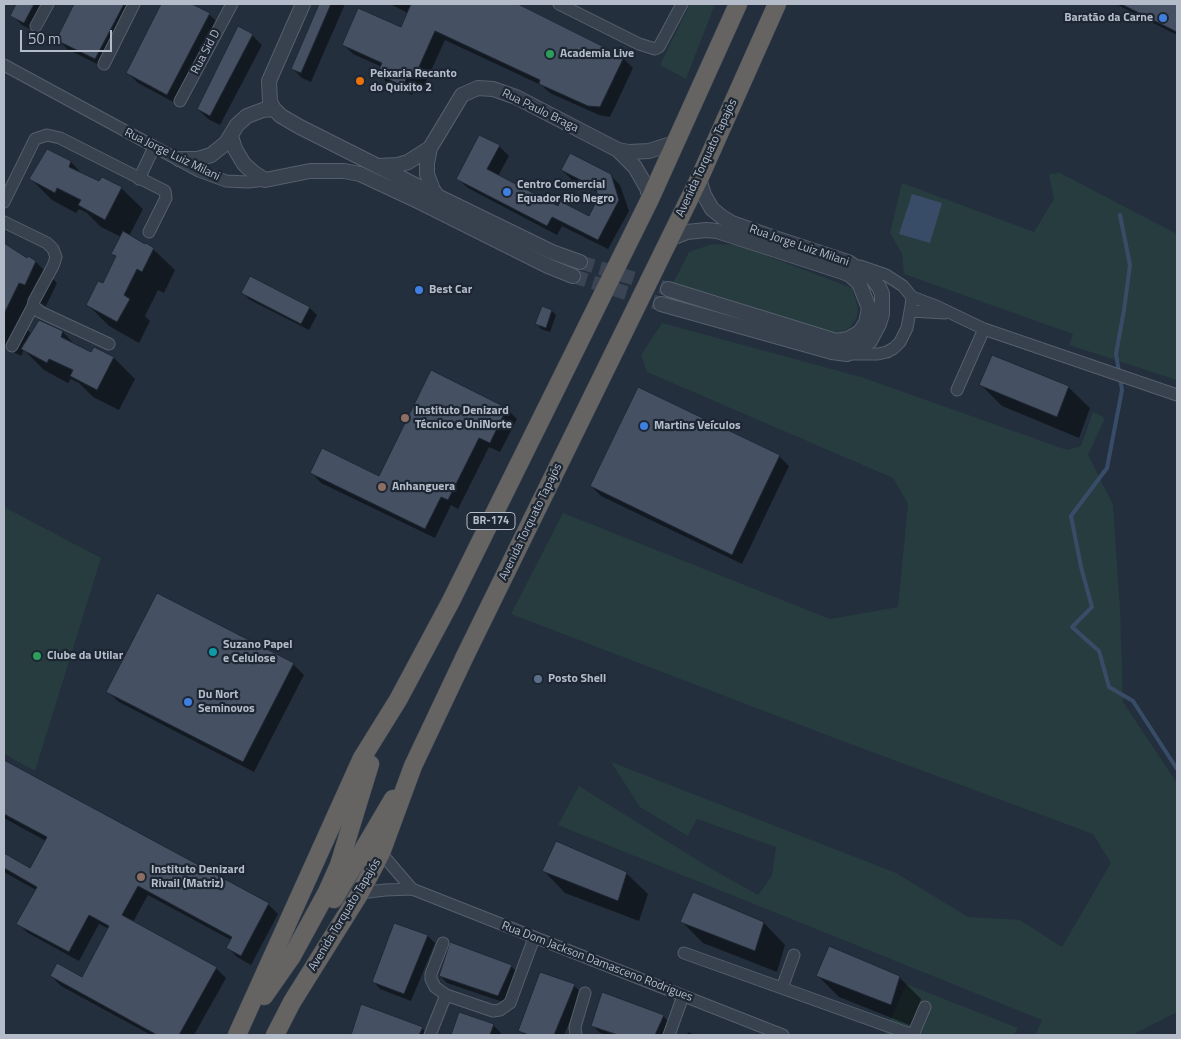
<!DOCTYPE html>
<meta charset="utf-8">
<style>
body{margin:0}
#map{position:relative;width:1181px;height:1039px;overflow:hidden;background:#242f3e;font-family:"Titillium Web",sans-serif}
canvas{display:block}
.frame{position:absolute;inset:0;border:5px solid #b4bcc9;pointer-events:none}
.scale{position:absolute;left:20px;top:30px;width:92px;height:22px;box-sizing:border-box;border:2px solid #b4bcc9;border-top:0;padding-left:6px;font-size:15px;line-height:18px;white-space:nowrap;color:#b4bcc9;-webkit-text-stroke:4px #1d2633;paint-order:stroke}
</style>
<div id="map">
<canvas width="1181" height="1039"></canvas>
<div class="frame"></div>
<div class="scale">50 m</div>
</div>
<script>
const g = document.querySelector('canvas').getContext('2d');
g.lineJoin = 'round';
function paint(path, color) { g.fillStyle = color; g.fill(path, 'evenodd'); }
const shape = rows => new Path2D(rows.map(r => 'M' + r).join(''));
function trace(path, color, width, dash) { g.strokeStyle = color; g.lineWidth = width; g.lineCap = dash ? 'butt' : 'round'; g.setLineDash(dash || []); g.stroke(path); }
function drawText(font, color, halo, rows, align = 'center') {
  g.font = font + ' "Titillium Web",sans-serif'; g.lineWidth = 4.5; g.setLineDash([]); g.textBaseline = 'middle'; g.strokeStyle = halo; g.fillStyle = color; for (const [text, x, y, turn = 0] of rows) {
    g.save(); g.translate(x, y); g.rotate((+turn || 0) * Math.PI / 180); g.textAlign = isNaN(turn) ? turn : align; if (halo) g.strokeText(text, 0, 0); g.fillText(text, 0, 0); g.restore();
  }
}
paint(shape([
 [690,4,715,4,686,79,660,65],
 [1060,173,1177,234,1177,380,1069,345,1073,334,904,274,902,254,890,233,902,183,1034,232,1054,199,1049,174],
 [713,244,738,245,852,288,858,308,857,317,850,327,840,334,822,331,719,296,672,283,677,276,689,252],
 [662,323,861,377,1067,450,1081,446,1093,412,1105,418,1088,455,1113,505,1120,609,1123,702,1177,783,1177,1012,1132,1035,1035,1035,1042,1020,558,825,579,786,710,868,758,895,772,876,776,847,697,819,688,836,640,807,611,762,896,873,968,917,1020,920,1062,947,1111,863,1093,834,837,739,511,614,563,513,830,619,898,607,908,504,893,478,647,372,641,355],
 [4,507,101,558,35,771,4,754],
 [906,984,1018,1028,1014,1035,884,1035]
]), '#263c3f');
paint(shape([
 [912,194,942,203,930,243,899,234]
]), '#394c67');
paint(shape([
 [18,4,49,4,34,31,22,25,12,15],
 [75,4,139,4,105,68,67,49,58,39],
 [163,4,190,4,209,14,219,24,177,104,138,83,128,73],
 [320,4,345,4,311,82,302,78,292,68],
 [390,4,516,4,623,58,633,68,610,117,599,115,550,93,541,85,445,40,424,86,418,84,412,95,388,84,379,74,382,67,353,54,343,44,401,29,408,13],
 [1116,4,1177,4,1177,35],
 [239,28,253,36,262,45,220,125,208,119,198,109],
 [499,146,509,156,498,176,559,207,590,218,600,198,599,193,572,180,562,170,610,175,620,185,629,211,608,249,562,226,557,235,468,188,458,179],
 [71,162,84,176,99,183,121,188,143,209,129,236,153,249,175,270,164,293,158,290,145,316,150,321,139,343,109,326,87,304,103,284,117,258,112,254,121,237,101,227,87,213,79,209,76,213,52,200,31,179],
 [6,246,28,260,29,258,36,262,57,283,46,306,41,303,27,330,32,334,40,322,63,332,76,346,92,353,114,358,135,379,119,410,93,397,79,383,71,379,68,383,44,370,24,350,21,356,4,347,4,250],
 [250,277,310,308,317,315,309,330,250,300,242,293],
 [552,311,556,315,550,332,541,329,537,324],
 [432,372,507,409,517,419,500,452,489,447,458,509,451,505,435,538,321,483,312,473,379,478],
 [981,385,1068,387,1090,408,1079,438,1002,406],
 [779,456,789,466,742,564,601,496,591,486],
 [293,664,304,675,254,772,119,702,108,692],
 [4,762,268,904,278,914,251,965,237,957,227,947,231,940,148,895,133,922,216,968,226,978,194,1035,151,1035,61,986,51,976,82,978,109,929,99,924,79,961,28,933,18,924,36,890,4,872,4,855,31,870,46,841,4,818],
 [544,871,626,873,648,894,639,921,565,893],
 [694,894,764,923,785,945,777,972,703,943,682,922],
 [394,924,428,936,435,943,411,1001,380,989,373,981],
 [511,966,518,973,506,1003,447,983,440,976],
 [541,974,574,986,582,993,564,1035,524,1035,520,1031],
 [817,975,899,977,921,999,912,1026,839,997],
 [362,1006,422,1028,429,1035,352,1035],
 [460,1014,493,1025,501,1033,500,1035,452,1035],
 [663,1016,670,1023,665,1035,606,1035,600,1033,593,1026],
 [688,1032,696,1035,687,1035]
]), '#0007');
trace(shape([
 [1120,215,1130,265,1124,310,1116,354,1122,390,1107,468,1071,516,1081,567,1092,607,1072,627,1099,651,1109,687,1133,701,1177,769]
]), '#394c67', 4);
const building = shape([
 [16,4,34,4,24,23,10,16,16,4],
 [74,4,124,4,95,59,56,40,74,4],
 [161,4,192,4,210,13,167,95,126,73,161,4],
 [319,4,331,4,301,73,291,69,319,4],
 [411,4,518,4,624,57,600,107,588,106,539,84,540,80,435,31,414,78,408,75,403,86,377,74,382,63,342,45,358,8,401,27,411,4],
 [1121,4,1177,4,1177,32,1121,4],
 [238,26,253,34,210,116,197,109,238,26],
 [479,135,500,145,487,169,558,206,560,201,589,216,598,198,596,188,561,170,570,153,611,174,619,200,598,240,552,217,547,226,456,179,479,135],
 [47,149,71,161,69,167,99,181,102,177,122,187,105,220,78,205,81,200,57,188,55,193,29,179,47,149],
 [123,231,145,244,146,243,154,248,142,272,137,269,124,295,130,299,117,322,86,305,98,281,103,283,116,256,111,254,123,231],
 [4,243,27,258,28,256,36,261,25,285,19,283,4,314,4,243],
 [250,276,310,307,301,324,241,293,250,276],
 [542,306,552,310,546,328,535,324,542,306],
 [39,320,63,331,61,337,91,352,94,347,114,357,97,390,70,376,73,370,49,359,47,363,21,349,39,320],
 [992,355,1069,386,1057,417,979,385,992,355],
 [431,370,507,408,490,443,479,438,448,500,441,497,425,529,310,473,322,448,379,476,431,370],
 [638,387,780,455,732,555,590,486,638,387],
 [157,593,294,663,243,762,106,692,157,593],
 [4,760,269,903,241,956,226,948,232,937,138,886,122,915,217,967,179,1035,157,1035,50,976,57,963,82,977,109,926,89,915,69,952,16,924,37,887,4,868,4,853,30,868,47,837,4,814,4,760],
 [556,841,627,872,618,901,542,871,556,841],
 [693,892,764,922,755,951,680,922,693,892],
 [394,923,428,935,404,994,372,982,394,923],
 [450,942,512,965,498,996,439,976,450,942],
 [829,946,900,976,891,1005,816,976,829,946],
 [540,972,575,984,554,1035,529,1035,518,1031,540,972],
 [602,992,664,1015,655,1035,618,1035,591,1026,602,992],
 [361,1004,423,1027,419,1035,351,1035,361,1004],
 [459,1012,494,1024,490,1035,451,1035,459,1012]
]);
paint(building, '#455162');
trace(building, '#1f2835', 1);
trace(shape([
 [580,262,668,289],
 [573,276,661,304]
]), '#3a4453', 14, [14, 7]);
const minor = shape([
 [559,4,639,44,655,49,659,47,682,4],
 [36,26,48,4],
 [104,64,134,4],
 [4,65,199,171,226,181,248,182,265,180],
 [180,101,232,4],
 [139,179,154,147],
 [4,202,35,139,47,135,60,138,165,191,166,198,149,232],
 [4,222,47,243,53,249,56,257,53,266,34,301,33,306,40,312,109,344],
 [912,297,936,306,984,329,1177,395],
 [910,311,945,313],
 [12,346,33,306],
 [847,354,878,354,887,352,894,348,900,342,907,328,911,306,912,297,903,286,886,275,860,266],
 [957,390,984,329],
 [381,853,412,889],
 [360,893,385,890,412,889,783,1035],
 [443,943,431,974,431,979,435,987,446,995,493,1011,500,1010,510,1003,534,938],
 [684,953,913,1035],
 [782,988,794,955],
 [430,1035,446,995],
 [576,1035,575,1027,585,993],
 [669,1035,683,996],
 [913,1035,925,1007]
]);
const tertiary = shape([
 [303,4,269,81,270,102,274,109,281,116,300,127,439,197,552,252,580,262],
 [231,136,235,149,244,164,254,173,265,180,310,171,344,171,360,174,422,203,548,266,573,276],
 [618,150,629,152,649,151,674,143],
 [179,159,198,159,211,155,226,143,237,125,247,116,263,110,274,109],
 [378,166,398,165,408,162,430,148],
 [438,197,433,190,427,174,427,163,430,148,462,95,478,88,493,89,516,97,618,150,635,167,647,188,650,199],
 [668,289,836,341,848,339,860,332,866,323,869,308,859,283,850,275,843,272,717,231,706,230,687,232,669,239],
 [661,304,832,352,847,354,859,348,870,341,879,324,882,314,882,294,879,287,872,278,848,262,772,237,732,223,722,217,712,209,704,195,699,179]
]);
const trunk = shape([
 [334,899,393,799],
 [264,996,292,956,327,892,339,865,370,764],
 [237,1035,362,758,398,700,451,601,650,199,738,4],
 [275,1035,292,1002,360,893,381,853,413,766,466,654,699,179,777,4]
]);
trace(minor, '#565f6c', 13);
trace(tertiary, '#565f6c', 16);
trace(trunk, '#434c59', 19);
trace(minor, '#38414e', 11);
trace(tertiary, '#38414e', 14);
trace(trunk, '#656462', 18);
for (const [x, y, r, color] of [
 [1163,18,5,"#3f7fe0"],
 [550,54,5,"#2e9e5b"],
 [360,81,5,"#e8710a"],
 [507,192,5,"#3f7fe0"],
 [419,290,5,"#3f7fe0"],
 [405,418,5,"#8d6e63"],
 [644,426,5,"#3f7fe0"],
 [382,487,5,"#8d6e63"],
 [213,652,5,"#0f9aa8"],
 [37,656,5,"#2e9e5b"],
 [538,679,5,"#5c6f8a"],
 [188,702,5,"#3f7fe0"],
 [141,877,5,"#8d6e63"]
]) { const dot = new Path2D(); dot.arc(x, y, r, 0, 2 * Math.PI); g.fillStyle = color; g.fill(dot); trace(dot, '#1d2633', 2); }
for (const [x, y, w] of [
 [491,521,48]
]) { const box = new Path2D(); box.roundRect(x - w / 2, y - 8.5, w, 17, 4); g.fillStyle = '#1d2633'; g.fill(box); trace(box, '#b4bcc9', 1); }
drawText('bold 11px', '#b4bcc9', null, [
 ["BR-174",491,521]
]);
drawText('bold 12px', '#b4bcc9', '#1d2633', [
 ["Baratão da Carne",1153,18,"right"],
 ["Academia Live",560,54],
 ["Peixaria Recanto",370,74],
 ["do Quixito 2",370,88],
 ["Centro Comercial",517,185],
 ["Equador Rio Negro",517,199],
 ["Best Car",429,290],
 ["Instituto Denizard",415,411],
 ["Técnico e UniNorte",415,425],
 ["Martins Veículos",654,426],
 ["Anhanguera",392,487],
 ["Suzano Papel",223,645],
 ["e Celulose",223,659],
 ["Clube da Utilar",47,656],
 ["Posto Shell",548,679],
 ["Du Nort",198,695],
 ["Seminovos",198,709],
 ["Instituto Denizard",151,870],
 ["Rivail (Matriz)",151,884]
], 'left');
drawText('12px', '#b4bcc9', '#1d2633', [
 ["Rua Sid D",206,52,-62],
 ["Rua Paulo Braga",540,111,26],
 ["Rua Jorge Luiz Milani",172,155,26],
 ["Avenida Torquato Tapajós",707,158,-65],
 ["Rua Jorge Luiz Milani",799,246,19],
 ["Avenida Torquato Tapajós",531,522,-64],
 ["Avenida Torquato Tapajós",345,915,-59],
 ["Rua Dom Jackson Damasceno Rodrigues",597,962,21]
]);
</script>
